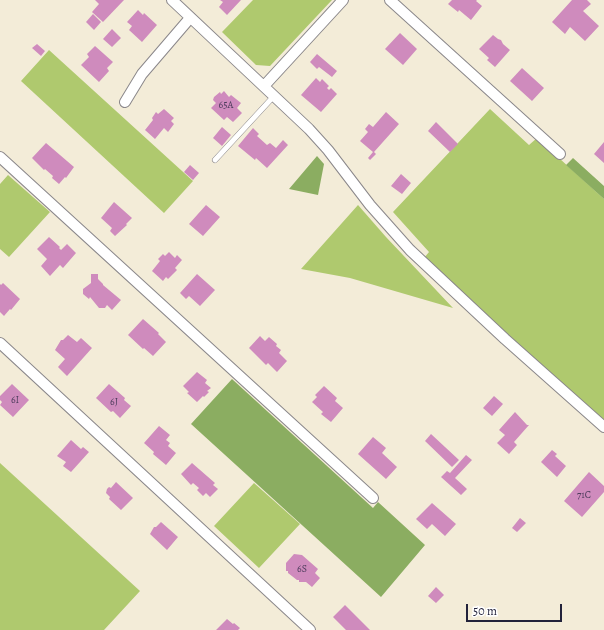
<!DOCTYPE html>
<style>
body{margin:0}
#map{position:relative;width:604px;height:630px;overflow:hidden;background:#f3ecd8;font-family:Alegreya,serif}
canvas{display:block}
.scale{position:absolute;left:466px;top:604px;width:96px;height:18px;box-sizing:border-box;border:2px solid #22223b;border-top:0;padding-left:5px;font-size:12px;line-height:14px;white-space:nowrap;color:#22223b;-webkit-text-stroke:3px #fff;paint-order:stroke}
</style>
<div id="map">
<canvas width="604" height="630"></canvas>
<div class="scale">50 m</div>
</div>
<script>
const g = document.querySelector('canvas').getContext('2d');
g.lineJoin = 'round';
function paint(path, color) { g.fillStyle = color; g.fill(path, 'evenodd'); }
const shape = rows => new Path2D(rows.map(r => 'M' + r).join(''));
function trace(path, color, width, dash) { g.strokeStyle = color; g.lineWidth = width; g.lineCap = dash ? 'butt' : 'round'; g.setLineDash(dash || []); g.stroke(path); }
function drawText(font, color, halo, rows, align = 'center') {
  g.font = font + ' Alegreya,serif'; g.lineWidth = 3; g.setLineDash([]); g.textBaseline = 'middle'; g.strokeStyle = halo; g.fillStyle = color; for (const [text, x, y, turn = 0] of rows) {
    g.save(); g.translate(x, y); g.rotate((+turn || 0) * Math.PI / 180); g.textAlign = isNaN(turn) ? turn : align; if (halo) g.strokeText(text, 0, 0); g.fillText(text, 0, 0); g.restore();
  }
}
paint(shape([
 [253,0,332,0,270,66,256,65,222,32],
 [49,50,193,181,164,213,21,81],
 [490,109,529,145,537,138,604,199,604,422,424,258,429,252,393,212],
 [8,175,50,212,9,257,0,249,0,184],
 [358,205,386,237,453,308,350,278,301,269],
 [0,463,140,591,104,630,0,630],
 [254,483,300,524,259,568,214,526]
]), '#afc96e');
paint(shape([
 [317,156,324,164,318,195,289,189],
 [573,158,604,186,604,199,566,165],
 [232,379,373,508,378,502,425,545,381,597,191,424]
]), '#8bad61');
paint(shape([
 [95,0,124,0,103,22,92,12,99,4],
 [220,0,241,0,227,15,219,7,223,2],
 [452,0,477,0,476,1,482,6,471,20,459,10,458,12,448,4],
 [572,0,587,0,591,4,583,11,599,26,585,41,570,27,565,34,552,22],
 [138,10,143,15,144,13,157,25,142,42,129,30,132,26,127,22],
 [93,14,101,22,94,30,86,22],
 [112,29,121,38,112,47,103,39],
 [400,33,417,49,403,65,385,49],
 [493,35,498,39,501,40,503,44,510,50,495,67,487,60,489,58,479,49],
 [37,44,45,51,41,56,32,48],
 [95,46,113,62,107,68,109,71,99,82,81,65,89,57,87,54],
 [317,54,337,71,332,77,319,67,317,69,310,62],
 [522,68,544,88,532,101,510,81],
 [316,78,320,82,322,79,329,86,327,88,329,90,331,88,337,94,321,112,301,95],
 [224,91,229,97,231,95,241,103,237,108,242,113,233,122,227,117,224,120,211,108,216,103,213,100,214,97,220,92,221,94],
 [164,109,174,118,171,121,174,124,168,132,164,128,155,139,145,130,153,120,152,118,156,112,158,114],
 [386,112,399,124,374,152,376,154,370,160,368,158,373,152,360,141,368,132,365,129,369,124,373,127],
 [436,122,458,144,450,152,428,131],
 [222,127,231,135,222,146,213,138],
 [253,128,259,134,257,136,267,145,270,143,276,148,283,140,288,145,267,168,256,158,255,160,238,146],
 [604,142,604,163,594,154],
 [46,143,74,167,66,178,65,177,59,184,52,178,53,176,45,169,44,170,32,158],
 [190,165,199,173,193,180,184,172],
 [401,174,411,183,402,194,391,186],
 [114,202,132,218,126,224,127,225,115,236,110,231,112,228,101,218],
 [206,205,220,217,203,236,189,224],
 [49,237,60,247,59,248,61,250,67,244,76,253,63,268,60,265,50,276,41,266,47,259,37,249],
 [169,252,175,258,177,255,182,260,175,268,177,270,168,279,166,277,163,281,152,271,160,261,158,259,163,254,165,256],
 [91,274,98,274,98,279,103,284,103,285,121,300,112,310,107,305,105,308,99,308,90,297,89,299,83,294,83,289,91,283],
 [197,274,215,290,200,306,189,296,186,299,180,293],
 [3,283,20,299,11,310,10,309,4,316,0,312,0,284,1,285],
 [143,319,159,333,158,334,166,342,153,356,144,348,143,349,128,335],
 [68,335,77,342,81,338,92,348,67,376,58,367,65,359,55,350,61,340,63,340],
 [260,336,265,341,269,337,277,344,276,346,281,350,279,353,287,361,277,372,268,363,266,365,249,348],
 [197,372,207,380,205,383,211,388,207,391,209,392,204,397,203,396,197,402,187,393,189,392,183,386],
 [12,384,29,400,13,417,0,405,2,402,0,400,0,396],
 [109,384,125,398,124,400,131,406,120,418,113,411,111,412,96,398],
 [324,386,337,398,335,401,343,408,331,422,321,414,323,412,312,402,317,397,315,395],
 [494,396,503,404,492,416,483,408],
 [515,412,527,425,529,425,514,442,517,445,509,454,497,443,505,435,499,430],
 [159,426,170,435,166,440,170,443,168,446,176,453,166,465,153,454,154,452,144,443],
 [431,434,459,460,452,467,425,441],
 [373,437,386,448,382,453,397,467,386,479,358,454],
 [71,440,81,449,83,447,89,452,71,472,63,466,66,462,57,456],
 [552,450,557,454,555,456,566,466,557,477,541,462],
 [466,455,472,460,455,478,467,489,461,495,441,477,447,471,450,473],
 [192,463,215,483,213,485,218,489,210,497,206,493,203,496,197,490,199,488,193,483,191,485,181,474],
 [589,472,604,486,604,492,582,517,564,501],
 [116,482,133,498,121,510,109,499,110,497,106,493,107,489,109,487,111,488],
 [432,503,456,524,445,536,432,524,427,529,416,519],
 [520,518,526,523,517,532,512,528],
 [161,522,178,537,167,550,150,534,154,527,156,527],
 [294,554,302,555,318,569,315,573,320,578,312,587,306,582,299,582,299,580,297,580,288,573,288,571,286,571,286,563],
 [436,587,444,595,436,603,428,596],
 [345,605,370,630,346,630,333,617],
 [227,619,233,624,234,623,240,628,238,630,216,630]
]), '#cf8bbd');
const lane = shape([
 [215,160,274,96]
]);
const street = shape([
 [172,0,309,129,328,150,370,205,410,250,505,339,604,427],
 [390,0,560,154],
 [264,86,343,0],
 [125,102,142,74,190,18],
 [0,157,373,498],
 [0,343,310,630]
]);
trace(lane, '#8a878a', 6);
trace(street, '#8a878a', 12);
trace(lane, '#fff', 5);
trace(street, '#fff', 10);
drawText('10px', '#4d3c5c', null, [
 ["65A",226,106],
 ["6I",15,401],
 ["6J",114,403],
 ["71C",584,496],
 ["6S",302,570]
]);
</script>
